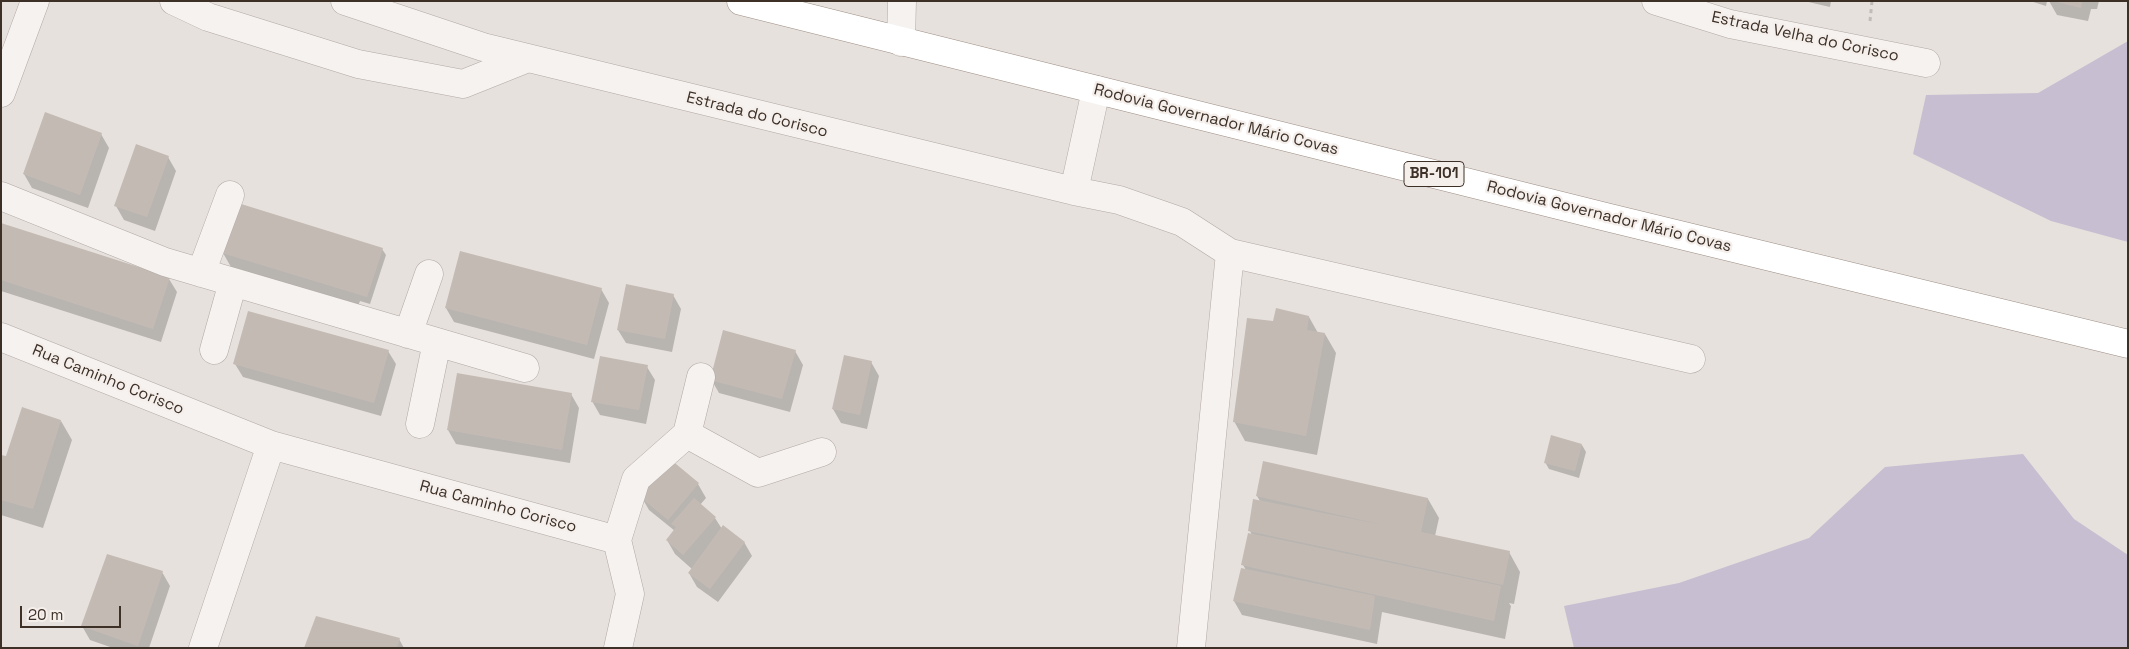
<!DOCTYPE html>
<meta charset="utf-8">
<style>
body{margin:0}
#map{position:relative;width:2129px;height:649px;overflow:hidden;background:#e7e1dd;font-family:"Space Grotesk",sans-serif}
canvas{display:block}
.frame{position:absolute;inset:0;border:2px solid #3d3027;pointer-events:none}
.scale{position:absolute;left:20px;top:606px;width:101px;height:22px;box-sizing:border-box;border:2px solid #3d3027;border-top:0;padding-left:6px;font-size:15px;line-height:18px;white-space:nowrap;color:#3d3027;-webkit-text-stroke:4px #f5efec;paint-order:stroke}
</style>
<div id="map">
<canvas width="2129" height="649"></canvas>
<div class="frame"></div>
<div class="scale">20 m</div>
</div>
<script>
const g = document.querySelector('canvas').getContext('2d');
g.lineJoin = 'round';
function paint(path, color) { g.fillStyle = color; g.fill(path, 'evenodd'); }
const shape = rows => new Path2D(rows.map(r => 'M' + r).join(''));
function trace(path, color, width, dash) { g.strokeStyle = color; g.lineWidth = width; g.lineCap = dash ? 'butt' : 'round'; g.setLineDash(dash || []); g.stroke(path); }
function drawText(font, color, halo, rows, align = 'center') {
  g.font = font + ' "Space Grotesk",sans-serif'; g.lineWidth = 4.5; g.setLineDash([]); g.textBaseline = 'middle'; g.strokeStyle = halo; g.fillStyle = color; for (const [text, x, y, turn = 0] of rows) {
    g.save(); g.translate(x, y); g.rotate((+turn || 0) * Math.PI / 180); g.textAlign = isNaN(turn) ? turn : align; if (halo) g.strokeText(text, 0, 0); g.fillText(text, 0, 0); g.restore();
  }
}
paint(shape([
 [2128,41,2128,242,2051,221,1913,154,1926,95,2038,93],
 [2023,454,2074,519,2128,555,2128,648,1574,648,1564,606,1679,583,1809,538,1885,467]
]), '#c8bed1');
paint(shape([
 [1804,1,1831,1,1830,7],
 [2030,1,2047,1,2046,6],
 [2049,1,2099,1,2097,9,2091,9,2088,21,2057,15],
 [101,134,109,148,88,208,32,188,24,174],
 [168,157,176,171,155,231,124,220,116,206],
 [1,224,169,279,177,292,161,342,1,291],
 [382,249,386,255,370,304,360,301,358,306,231,267,223,253],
 [601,289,609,303,594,359,454,322,446,308],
 [673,295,681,309,672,352,626,343,618,330],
 [1309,317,1318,333,1325,334,1336,353,1317,455,1245,441,1234,421,1274,322],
 [388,351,396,364,381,416,243,377,235,364],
 [795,351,803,365,790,412,719,393,711,379],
 [871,362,879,376,867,429,841,423,833,409],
 [647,367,655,380,646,424,600,415,592,401],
 [571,394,579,408,570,463,456,444,448,430],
 [61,421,72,440,43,528,1,515,1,456,7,458],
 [1582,445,1586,452,1579,478,1549,469,1545,462],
 [671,461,698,484,706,498,700,505,715,518,722,529,744,542,752,556,718,602,697,587,689,573,692,569,675,554,667,540,675,531,649,510,641,496],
 [1257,496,1428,499,1439,518,1435,536,1509,552,1520,572,1514,604,1509,603,1511,606,1505,639,1382,612,1377,644,1242,615,1234,601,1246,570,1243,565,1252,535,1250,531,1260,501],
 [162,572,170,586,149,648,113,648,90,640,82,626],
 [399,639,404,648,306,648]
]), '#0003');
paint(shape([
 [2053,1,2082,1,2081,8],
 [45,112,102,133,80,195,23,174],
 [136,144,169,156,147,217,114,206],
 [238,203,383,248,367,297,222,253],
 [1,223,170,277,153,329,1,280],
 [460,251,602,288,587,345,445,308],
 [626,284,674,294,665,339,617,330],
 [1276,308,1309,316,1307,330,1325,333,1306,436,1233,422,1247,318,1273,321],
 [248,311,389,350,374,403,233,364],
 [723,330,796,350,782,399,710,380],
 [844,355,872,361,860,415,832,409],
 [600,356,648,365,639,410,591,402],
 [457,373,572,393,562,450,447,430],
 [22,407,61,420,33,509,1,500,1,455,6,456],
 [1551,435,1582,444,1575,471,1544,463],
 [670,459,699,483,668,520,639,496],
 [1263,461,1428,498,1421,532,1510,551,1503,585,1248,531,1253,499,1388,526,1256,496],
 [694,498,716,517,683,555,666,540,676,527,671,524],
 [723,525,745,542,710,589,688,573],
 [1248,533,1501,586,1494,621,1241,565],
 [107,554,163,571,138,646,81,626],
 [1241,568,1375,596,1370,630,1233,601],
 [316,616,400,638,397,648,304,648]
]), '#c4bab4');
const street = shape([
 [174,1,208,17,358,64,463,84,528,58],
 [345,1,483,47,1074,191,1096,90],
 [1656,1,1730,24,1926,63],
 [901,42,902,1],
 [1,93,35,1],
 [1074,191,1119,200,1182,222,1230,253,1691,359],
 [1,196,165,262,525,368],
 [201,273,230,195],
 [408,334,429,274],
 [1,337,271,445,617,540],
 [214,350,233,282],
 [420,424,437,342],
 [687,434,758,473,822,452],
 [617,540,636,479,687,434,701,377],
 [617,540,630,594,618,648],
 [203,648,271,445],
 [1191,648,1230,253]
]);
const highway = shape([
 [741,1,1606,217,2128,344]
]);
trace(street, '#b1a8a3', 29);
trace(highway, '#9d8e84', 29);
trace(shape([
 [1870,21,1872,1]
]), '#c1bcb8', 3, [4, 4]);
trace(street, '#f5f2f0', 28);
trace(highway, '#fff', 28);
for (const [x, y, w] of [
 [1434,174,60]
]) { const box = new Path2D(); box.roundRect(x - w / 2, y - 12.5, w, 25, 4); g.fillStyle = '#f5efec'; g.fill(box); trace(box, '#3d3027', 1); }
drawText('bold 15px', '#3d3027', null, [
 ["BR-101",1434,174]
]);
drawText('16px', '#3d3027', '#f5efec', [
 ["Estrada Velha do Corisco",1805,37,12],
 ["Estrada do Corisco",757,115,14],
 ["Rodovia Governador Mário Covas",1216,120,14],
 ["Rodovia Governador Mário Covas",1609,217,14],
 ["Rua Caminho Corisco",108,380,22],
 ["Rua Caminho Corisco",498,507,15]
]);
</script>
